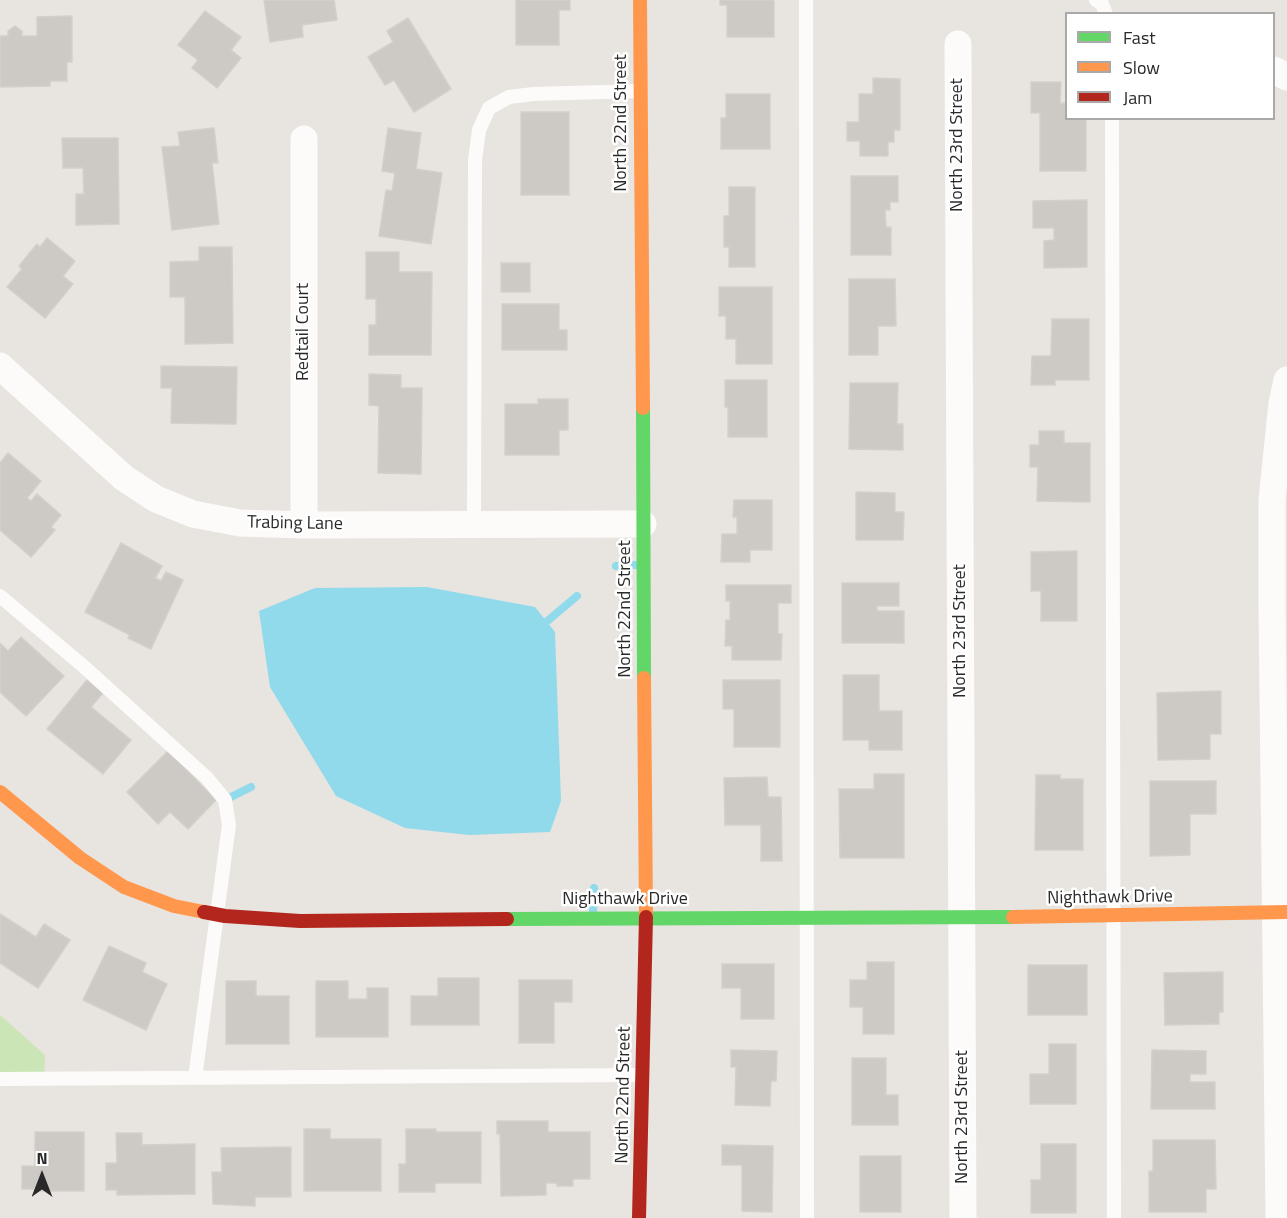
<!DOCTYPE html>
<style>
body{margin:0}
#map{position:relative;width:1287px;height:1218px;overflow:hidden;background:#e8e4df;font-family:"Titillium Web",sans-serif}
canvas{display:block}
.legend{position:absolute;left:1065px;top:12px;width:210px;height:108px;box-sizing:border-box;background:#fff;border:2px solid #a9a9a9;margin:0;padding:8px 10px;list-style:none;font-size:18px;color:#292929}
.legend li{display:flex;align-items:center;gap:12px;height:30px}
.legend b{width:30px;border:2px solid #a9a9a9}
.north{position:absolute;left:12px;top:1146px;width:60px;height:60px;-webkit-text-stroke:4px #fff;paint-order:stroke;rotate:0deg;font-size:16px;font-weight:700;line-height:24px;text-align:center;color:#292929}
.north::after{content:'';display:block;margin:auto;width:21px;height:27px;background:#292929;clip-path:polygon(50% 0,100% 100%,50% 72%,0 100%)}
</style>
<div id="map">
<canvas width="1287" height="1218"></canvas>
<ul class="legend">
<li><b style="height:8px;background:#63d668"></b>Fast</li>
<li><b style="height:8px;background:#ff974d"></b>Slow</li>
<li><b style="height:8px;background:#b3261e"></b>Jam</li>
</ul>
<div class="north">N</div>
</div>
<script>
const g = document.querySelector('canvas').getContext('2d');
g.lineJoin = 'round';
function paint(path, color) { g.fillStyle = color; g.fill(path, 'evenodd'); }
const shape = rows => new Path2D(rows.map(r => 'M' + r).join(''));
function trace(path, color, width, dash) { g.strokeStyle = color; g.lineWidth = width; g.lineCap = dash ? 'butt' : 'round'; g.setLineDash(dash || []); g.stroke(path); }
function drawText(font, color, halo, rows, align = 'center') {
  g.font = font + ' "Titillium Web",sans-serif'; g.lineWidth = 5; g.setLineDash([]); g.textBaseline = 'middle'; g.strokeStyle = halo; g.fillStyle = color; for (const [text, x, y, turn = 0] of rows) {
    g.save(); g.translate(x, y); g.rotate((+turn || 0) * Math.PI / 180); g.textAlign = isNaN(turn) ? turn : align; if (halo) g.strokeText(text, 0, 0); g.fillText(text, 0, 0); g.restore();
  }
}
paint(shape([
 [0,1015,45,1055,44,1079,0,1079]
]), '#cce5b6');
paint(shape([
 [427,587,535,607,555,632,561,801,550,832,469,835,405,828,336,796,270,687,259,611,315,588]
]), '#90daec');
trace(shape([
 [616,566,636,565],
 [539,628,577,596],
 [225,800,251,787],
 [593,911,594,888]
]), '#90daec', 8);
const building = shape([
 [264,0,334,0,337,20,302,25,303,37,270,42,264,0],
 [516,0,570,0,570,10,559,10,559,45,516,45,516,0],
 [720,0,774,0,774,37,727,37,727,5,720,5,720,0],
 [205,11,241,37,231,50,241,58,217,88,192,68,198,60,178,45,205,11],
 [72,16,72,62,67,62,67,81,50,81,50,86,0,87,0,36,8,36,8,31,15,26,22,31,22,36,37,36,37,17,72,16],
 [408,18,451,89,414,112,394,80,385,85,368,57,393,42,387,31,408,18],
 [873,78,900,79,900,130,894,130,894,142,888,142,888,156,860,156,860,141,847,141,847,122,859,122,859,94,873,94,873,78],
 [1031,82,1061,82,1060,103,1066,103,1066,118,1086,118,1086,171,1040,171,1040,113,1031,113,1031,82],
 [726,94,770,94,770,149,721,149,721,118,726,118,726,94],
 [521,112,569,112,569,195,521,195,521,112],
 [214,128,218,163,212,163,219,224,172,230,162,147,180,146,178,132,214,128],
 [388,128,421,133,416,169,442,173,431,244,379,236,386,190,392,191,395,173,382,171,388,128],
 [62,138,118,138,119,224,76,225,76,194,84,194,83,168,63,168,62,138],
 [851,176,898,176,898,202,890,202,890,210,885,210,886,227,891,227,891,255,851,255,851,176],
 [729,187,755,187,755,267,729,267,729,247,724,247,724,216,729,216,729,187],
 [1087,200,1087,267,1044,268,1044,241,1054,240,1054,228,1033,228,1033,201,1087,200],
 [47,238,75,261,63,276,73,284,45,318,7,287,22,269,19,266,37,244,40,247,47,238],
 [199,247,232,247,233,343,185,344,185,297,170,297,170,262,199,261,199,247],
 [366,252,399,252,399,272,432,272,431,355,369,355,369,325,376,325,376,299,366,299,366,252],
 [501,263,530,263,530,292,501,292,501,263],
 [849,279,895,279,896,326,878,326,878,355,849,355,849,279],
 [719,287,772,287,772,364,736,364,736,339,726,339,726,316,719,316,719,287],
 [502,304,559,304,559,330,567,330,567,350,502,350,502,304],
 [1052,319,1089,319,1089,380,1055,380,1055,385,1031,385,1032,356,1051,356,1052,319],
 [161,366,237,367,236,424,171,423,172,388,161,388,161,366],
 [369,374,401,375,401,388,422,388,421,474,378,473,379,406,369,405,369,374],
 [725,380,767,380,767,437,728,437,728,407,725,407,725,380],
 [850,383,898,383,897,424,903,424,903,450,849,449,850,383],
 [538,399,568,399,568,430,559,430,559,455,505,455,505,404,538,404,538,399],
 [1039,431,1064,431,1064,443,1090,443,1090,502,1037,501,1038,467,1030,467,1030,445,1039,445,1039,431],
 [8,453,41,481,27,498,31,501,37,494,61,515,51,527,55,530,31,557,0,530,0,463,8,453],
 [856,492,895,493,895,512,904,512,903,540,856,540,856,492],
 [734,500,772,500,772,550,750,550,750,562,721,562,722,534,737,534,737,517,733,517,734,500],
 [121,543,162,566,155,578,161,581,166,572,183,580,151,649,128,638,130,635,85,612,121,543],
 [1077,551,1077,621,1041,621,1041,591,1031,591,1031,552,1077,551],
 [842,583,899,583,899,606,877,606,877,611,904,611,904,643,842,643,842,583],
 [726,585,791,585,791,603,778,603,778,634,782,634,781,660,732,660,732,646,725,646,726,620,730,620,730,601,726,601,726,585],
 [21,637,64,676,26,716,0,692,0,643,8,651,21,637],
 [843,675,879,675,879,711,902,711,902,750,869,750,869,740,843,740,843,675],
 [87,680,103,693,91,707,131,740,103,774,47,729,87,680],
 [723,680,780,680,780,747,734,747,734,709,723,709,723,680],
 [1221,691,1221,734,1210,734,1210,759,1158,760,1157,693,1221,691],
 [168,751,216,800,188,829,170,812,158,824,127,792,168,751],
 [874,774,904,774,904,858,840,858,839,789,874,789,874,774],
 [1036,775,1060,775,1060,779,1083,779,1083,850,1035,850,1036,775],
 [767,777,768,797,781,797,782,861,761,861,761,825,725,825,724,778,767,777],
 [1150,781,1216,781,1216,814,1190,814,1190,855,1150,856,1150,781],
 [0,914,36,937,44,924,70,940,38,988,0,963,0,914],
 [109,946,146,963,142,972,167,984,146,1030,83,1000,109,946],
 [867,962,894,962,894,1034,863,1034,863,1007,850,1007,850,980,867,980,867,962],
 [722,964,774,964,774,1019,741,1019,741,988,722,988,722,964],
 [1028,965,1087,965,1087,1015,1028,1015,1028,965],
 [1223,972,1223,1012,1219,1012,1219,1024,1165,1025,1164,973,1223,972],
 [438,978,479,978,479,1025,411,1025,411,996,438,996,438,978],
 [519,980,572,980,572,1002,554,1002,554,1043,519,1043,519,980],
 [226,981,256,981,256,996,289,996,289,1044,226,1044,226,981],
 [316,981,348,981,348,999,367,999,367,988,388,988,388,1037,316,1037,316,981],
 [1049,1044,1076,1044,1076,1104,1030,1104,1030,1074,1049,1074,1049,1044],
 [731,1050,777,1051,776,1081,771,1081,770,1106,735,1105,736,1067,731,1067,731,1050],
 [1152,1050,1206,1051,1206,1074,1190,1074,1190,1082,1215,1082,1215,1109,1151,1109,1152,1050],
 [852,1058,886,1058,886,1095,898,1095,898,1125,852,1125,852,1058],
 [497,1121,548,1121,548,1132,590,1132,590,1179,573,1179,573,1186,557,1186,557,1183,546,1183,546,1195,501,1196,500,1134,497,1134,497,1121],
 [304,1129,330,1129,330,1139,381,1139,381,1191,304,1191,304,1129],
 [406,1129,436,1129,436,1132,481,1132,481,1183,435,1183,435,1192,399,1192,399,1164,406,1164,406,1129],
 [35,1132,84,1132,84,1191,35,1191,35,1189,22,1189,22,1166,35,1166,35,1132],
 [116,1133,142,1133,142,1145,195,1144,195,1194,117,1195,117,1190,106,1190,106,1163,117,1163,116,1133],
 [1153,1140,1215,1140,1216,1189,1206,1189,1206,1212,1149,1212,1149,1171,1153,1171,1153,1140],
 [1041,1144,1076,1144,1076,1213,1031,1213,1031,1180,1041,1180,1041,1144],
 [722,1145,773,1146,772,1212,742,1211,742,1165,722,1165,722,1145],
 [291,1147,291,1197,255,1197,255,1206,213,1204,212,1172,222,1172,221,1148,291,1147],
 [860,1156,901,1156,901,1212,860,1212,860,1156]
]);
paint(building, '#cdcac6');
trace(building, '#d3cfcb', 1.5);
trace(shape([
 [806,0,807,1218],
 [1096,0,1102,4,1106,14],
 [1112,118,1114,1218],
 [474,524,475,160,479,130,489,108,509,97,533,94,640,91],
 [0,596,82,665,207,778,225,800,229,825,195,1078],
 [0,1079,642,1075]
]), '#fcfbfa', 14);
trace(shape([
 [958,44,963,1218],
 [1274,70,1287,77],
 [304,139,304,525],
 [0,366,124,478,156,499,193,514,240,523,304,525,643,524],
 [1279,1218,1272,607,1272,500,1282,403,1287,380]
]), '#fcfbfa', 27);
trace(shape([
 [643,408,644,678],
 [507,919,1013,917]
]), '#63d668', 14);
trace(shape([
 [640,0,643,408],
 [644,678,646,917],
 [0,792,80,858,124,887,174,906,204,912],
 [1013,917,1287,912]
]), '#ff974d', 14);
trace(shape([
 [204,912,225,916,300,921,507,919],
 [639,1218,646,917]
]), '#b3261e', 14);
drawText('18px', '#292929', '#fff', [
 ["North 22nd Street",622,123,-90],
 ["North 23rd Street",958,145,-90],
 ["Redtail Court",304,332,-90],
 ["Trabing Lane",295,524,1],
 ["North 22nd Street",626,609,-90],
 ["North 23rd Street",961,631,-90],
 ["Nighthawk Drive",1110,898,-1],
 ["Nighthawk Drive",625,900],
 ["North 22nd Street",624,1095,-89],
 ["North 23rd Street",963,1117,-90]
]);
</script>
